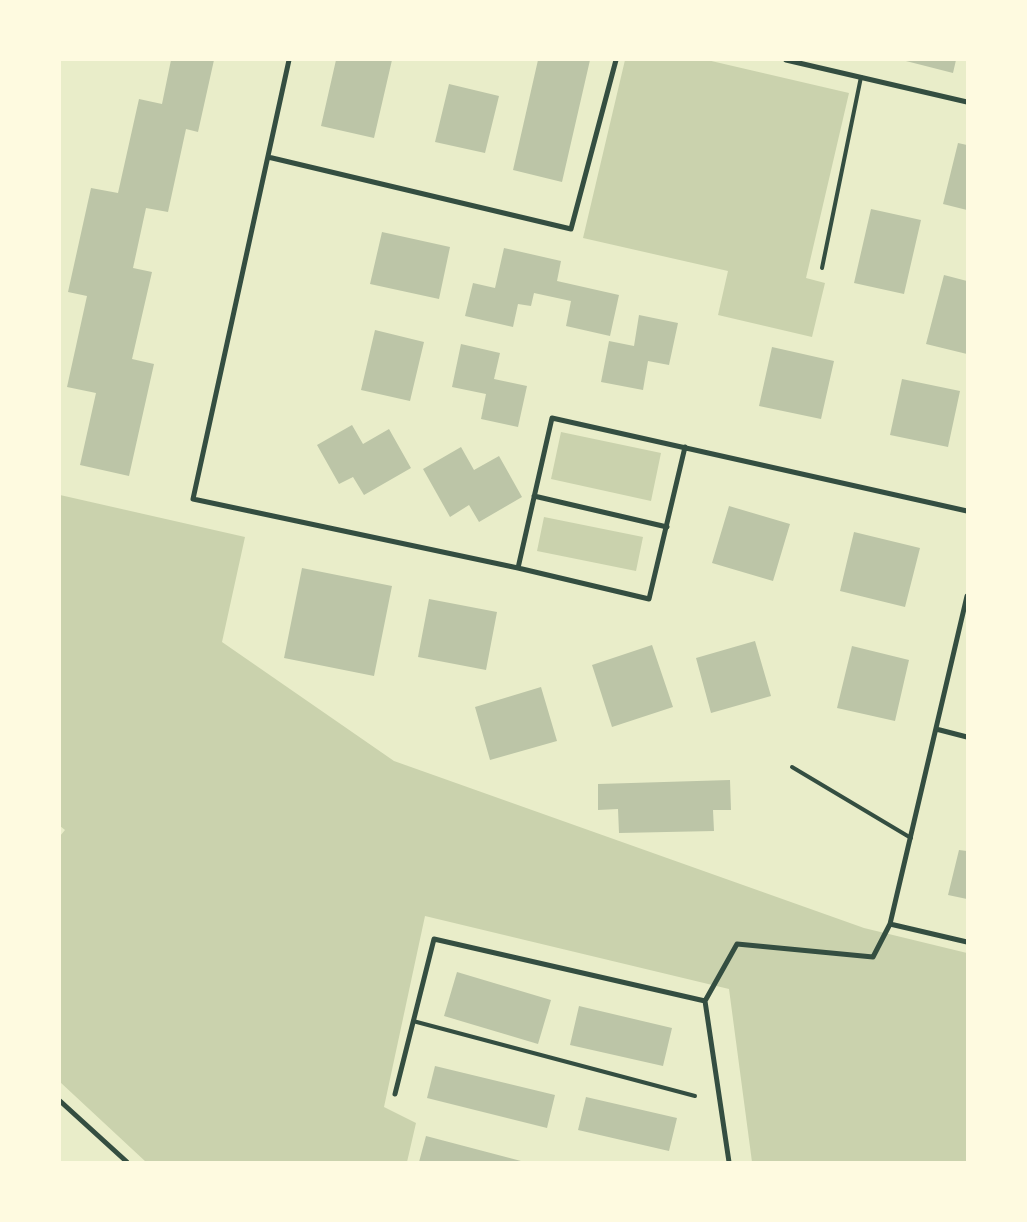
<!DOCTYPE html>
<style>
body{margin:0}
#map{position:relative;width:1027px;height:1222px;overflow:hidden;background:#e9edc9;font-family:"Nunito Sans",sans-serif}
canvas{display:block}
.frame{position:absolute;inset:0;border:61px solid #fefae0;pointer-events:none}
</style>
<div id="map">
<canvas width="1027" height="1222"></canvas>
<div class="frame"></div>
</div>
<script>
const g = document.querySelector('canvas').getContext('2d');
g.lineJoin = 'round';
function paint(path, color) { g.fillStyle = color; g.fill(path, 'evenodd'); }
const shape = rows => new Path2D(rows.map(r => 'M' + r).join(''));
function trace(path, color, width, dash) { g.strokeStyle = color; g.lineWidth = width; g.lineCap = dash ? 'butt' : 'round'; g.setLineDash(dash || []); g.stroke(path); }
paint(shape([
 [625,60,707,60,849,93,806,278,825,283,812,337,718,315,728,271,583,238],
 [561,432,661,453,651,501,551,479],
 [60,495,245,537,222,642,394,761,864,928,967,953,967,1162,752,1162,729,989,425,916,384,1107,416,1123,407,1162,146,1162,60,1082,60,836,65,830,60,826],
 [544,517,643,537,636,571,537,551]
]), '#cad2ad');
paint(shape([
 [171,60,214,60,198,132,186,129,168,212,146,208,133,268,152,272,132,359,154,364,129,476,80,465,96,393,67,387,87,296,68,292,91,188,118,193,139,99,162,104],
 [336,60,392,60,374,138,321,126],
 [538,60,590,60,562,182,513,170],
 [902,60,956,60,953,73],
 [449,84,499,96,485,153,435,142],
 [958,143,967,145,967,210,943,204],
 [871,209,921,220,904,294,854,283],
 [382,232,450,247,439,299,370,284],
 [504,248,561,261,557,281,619,295,610,336,566,326,571,301,534,293,531,306,518,304,513,327,465,316,473,283,495,288],
 [944,275,967,281,967,354,926,344],
 [639,315,678,323,669,365,648,361,643,390,601,382,609,341,634,346],
 [375,330,424,342,410,401,361,390],
 [461,344,500,353,494,379,527,386,518,427,481,419,486,394,452,387],
 [772,347,834,361,821,419,759,406],
 [902,379,960,391,948,447,890,435],
 [352,425,363,444,389,429,411,468,364,495,353,477,339,484,317,445],
 [461,447,474,470,499,456,522,497,479,522,469,505,450,517,423,469],
 [729,506,790,524,773,581,712,563],
 [854,532,920,548,905,607,840,591],
 [302,568,392,586,374,676,284,658],
 [429,599,497,612,486,670,418,657],
 [755,641,771,696,711,713,696,658],
 [652,645,673,707,612,727,592,665],
 [852,646,909,660,895,721,837,708],
 [541,687,557,741,490,760,475,707],
 [730,780,731,810,713,810,714,831,619,833,618,809,598,810,598,784],
 [959,850,967,851,967,899,948,895],
 [457,972,551,1000,538,1044,444,1016],
 [579,1006,672,1028,663,1066,570,1045],
 [435,1066,555,1095,547,1128,427,1098],
 [586,1097,677,1118,669,1151,578,1130],
 [426,1136,521,1161,521,1162,419,1162]
]), '#bcc5a7');
trace(shape([
 [822,268,861,77],
 [792,767,911,838],
 [413,1021,695,1096]
]), '#344e41', 4);
trace(shape([
 [289,60,193,499,518,568,552,418,967,511],
 [786,60,967,102],
 [268,157,571,229,616,60],
 [534,496,667,527],
 [518,568,649,599,685,447],
 [967,596,890,924,967,942],
 [936,729,967,737],
 [395,1094,434,939,705,1001],
 [60,1101,127,1162],
 [729,1162,705,1001,737,944,873,957,890,924]
]), '#344e41', 5);
</script>
